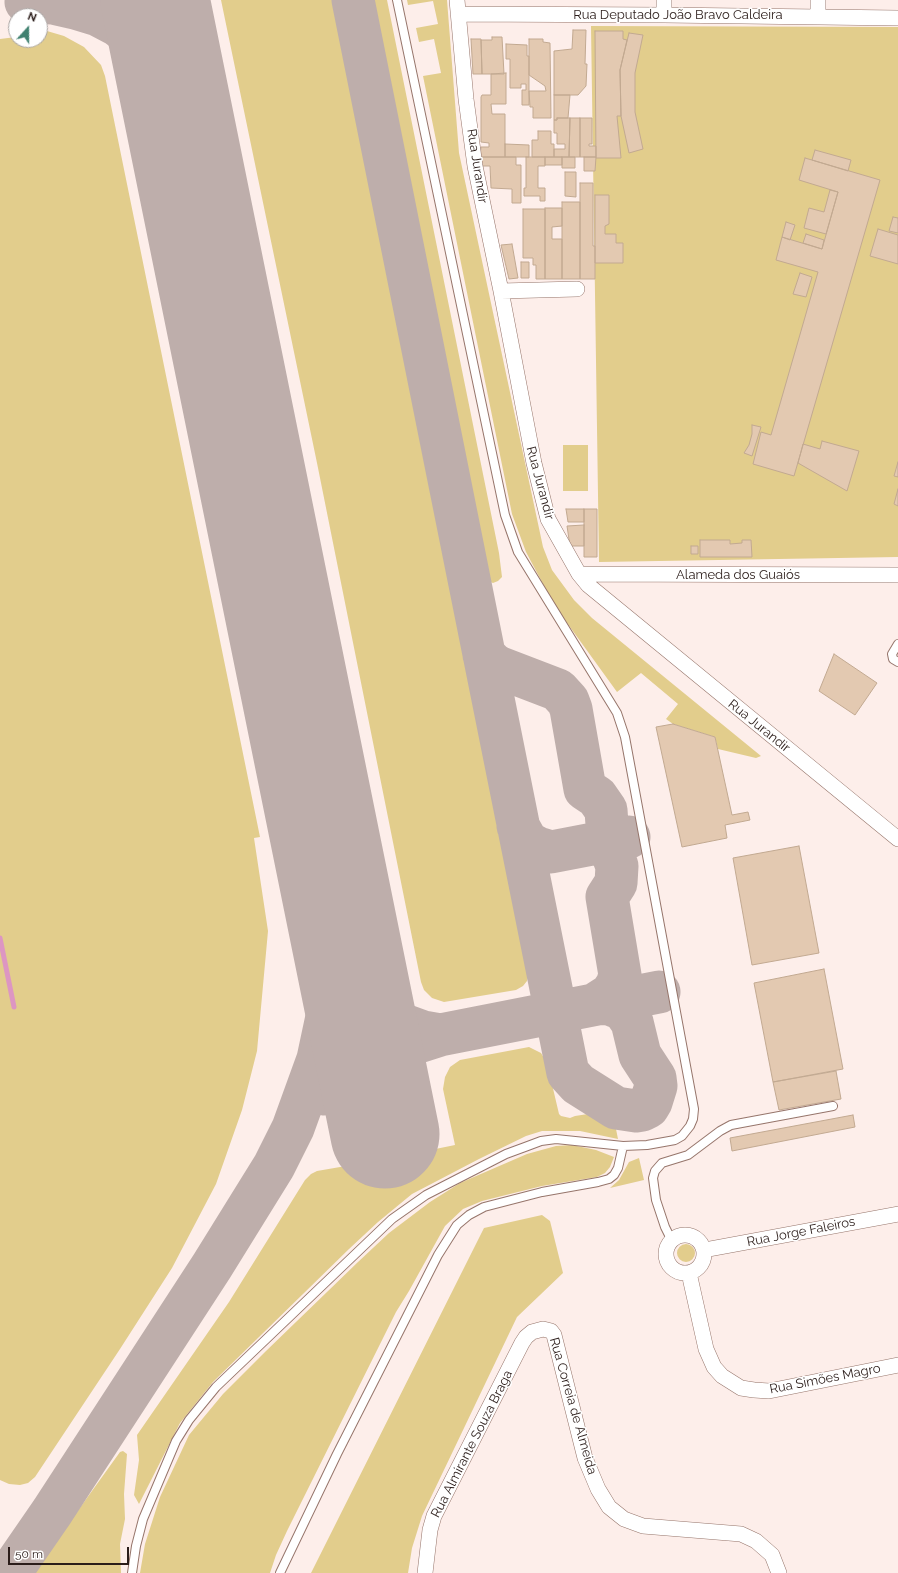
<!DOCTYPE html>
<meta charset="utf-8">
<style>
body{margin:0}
#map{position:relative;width:898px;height:1573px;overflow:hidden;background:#fdeeea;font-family:Raleway,sans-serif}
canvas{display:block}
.north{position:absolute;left:8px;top:8px;width:40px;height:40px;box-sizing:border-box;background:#fff;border:1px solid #aaa5a3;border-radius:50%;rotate:21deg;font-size:11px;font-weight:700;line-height:16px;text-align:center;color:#2b1d1a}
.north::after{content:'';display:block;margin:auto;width:14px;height:18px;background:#408170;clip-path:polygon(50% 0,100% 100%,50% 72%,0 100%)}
.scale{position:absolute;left:8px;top:1547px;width:121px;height:18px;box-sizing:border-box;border:2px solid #2b1d1a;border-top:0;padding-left:5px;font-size:12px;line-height:14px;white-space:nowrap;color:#2b1d1a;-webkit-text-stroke:3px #fff;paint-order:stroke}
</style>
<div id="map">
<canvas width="898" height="1573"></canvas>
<div class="north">N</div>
<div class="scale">50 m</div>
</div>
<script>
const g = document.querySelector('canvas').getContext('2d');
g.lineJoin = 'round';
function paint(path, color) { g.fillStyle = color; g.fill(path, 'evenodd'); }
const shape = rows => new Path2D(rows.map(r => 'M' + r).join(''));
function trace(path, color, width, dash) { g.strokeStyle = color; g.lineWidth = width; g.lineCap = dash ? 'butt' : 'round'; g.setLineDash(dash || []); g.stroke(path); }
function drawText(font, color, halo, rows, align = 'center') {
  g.font = font + ' Raleway,sans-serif'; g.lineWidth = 3; g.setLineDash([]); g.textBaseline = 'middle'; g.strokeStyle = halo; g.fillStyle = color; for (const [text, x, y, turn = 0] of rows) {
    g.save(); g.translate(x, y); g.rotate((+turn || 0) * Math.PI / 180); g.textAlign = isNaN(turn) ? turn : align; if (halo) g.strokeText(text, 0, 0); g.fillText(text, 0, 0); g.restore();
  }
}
paint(shape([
 [221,0,336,0,427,443,531,964,527,981,523,986,516,990,444,1002,432,998,424,990,421,982,317,463],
 [365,0,387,0,499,553,502,577,498,581,493,583,483,579,478,565],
 [407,0,447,0,459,153,543,547,552,570,574,600,592,618,761,756,756,758,718,749,715,737,673,724,666,719,678,704,641,673,617,692,562,616,551,599,526,552,512,514,423,76,441,73,434,39,419,42,416,28,438,24,433,1,408,5],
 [591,26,898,27,898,557,599,562],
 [47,31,64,36,84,47,101,65,105,76,260,837,254,838,268,931,257,1051,242,1110,216,1184,172,1268,120,1349,35,1477,28,1483,20,1485,9,1484,0,1480,0,39,16,37,16,40,40,40,40,32],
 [563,445,588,445,588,491,563,491],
 [529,1047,541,1053,547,1063,559,1114,561,1116,570,1118,575,1116,588,1114,596,1116,615,1124,618,1139,580,1131,542,1131,526,1136,479,1159,412,1194,378,1222,349,1249,213,1382,180,1423,139,1504,134,1495,139,1460,137,1435,229,1302,305,1180,311,1174,317,1171,369,1162,375,1181,417,1172,411,1154,455,1145,443,1089,445,1077,450,1067,460,1060],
 [572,1145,596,1150,614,1157,610,1167,605,1173,597,1177,542,1186,482,1201,463,1209,445,1226,409,1291,396,1312,287,1531,276,1555,270,1573,140,1573,145,1544,160,1497,189,1435,223,1394,266,1351,358,1262,389,1233,430,1202,460,1183,527,1154,556,1146],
 [639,1158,644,1180,610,1188,619,1180,629,1162],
 [542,1215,550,1221,563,1273,517,1317,422,1516,412,1548,408,1573,311,1573,484,1228],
 '677 1253a9 9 0 1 1 18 0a9 9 0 1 1-18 0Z',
 [123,1451,127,1454,124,1494,125,1519,120,1544,121,1573,33,1573,120,1452]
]), '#e2cd8c');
trace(shape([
 [0,938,14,1007]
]), '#dd96c2', 5);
trace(shape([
 [29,0,26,2,53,3,75,8,98,15,117,25,134,38,156,62,181,127],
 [353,0,568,1073,578,1084,616,1108,636,1111,642,1110,648,1107,651,1102,656,1086,655,1078,640,1055,632,1022,623,1009,609,1004,597,1003],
 [161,31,170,0],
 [484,655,493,664,498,667,558,690,568,701,571,709,585,789,597,797,606,810,607,825,606,834,601,842,612,853,617,866,616,883,607,897,620,975,617,985,611,994,597,1003],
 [518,826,527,842,538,848,551,852,629,837],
 [351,967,375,1008,390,1020,423,1032,440,1035,415,1043,397,1051,372,1068],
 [440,1035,659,992],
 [324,1094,363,1026],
 [10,1573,52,1512,212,1266,274,1166,293,1128,318,1059,331,998,336,928,318,802]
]), '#beaeab', 43);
trace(shape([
 [155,0,385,1134]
]), '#beaeab', 109);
const building = shape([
 [573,30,586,30,585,64,587,64,586,86,578,95,554,95,554,51,572,49,573,30],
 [595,31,623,31,623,39,627,40,620,70,621,116,617,116,621,158,596,158,595,31],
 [629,33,643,35,635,73,635,112,643,149,629,153,621,116,620,70,629,33],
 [492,37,502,37,504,74,482,74,481,40,492,40,492,37],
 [471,39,481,39,482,74,473,74,471,39],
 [529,39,543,39,543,42,550,43,551,118,533,118,533,107,530,107,529,91,546,91,545,86,529,75,529,39],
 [506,44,527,45,527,56,529,56,529,105,522,105,522,90,526,90,526,84,521,84,521,88,510,88,510,59,506,59,506,44],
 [506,73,506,104,491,104,492,114,505,114,505,157,480,157,481,147,489,147,489,143,481,142,481,97,482,95,491,95,491,74,506,73],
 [554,95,570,95,568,118,557,118,557,120,554,120,554,95],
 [557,118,570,118,569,157,554,157,554,149,565,149,565,144,557,144,557,133,554,133,554,120,557,120,557,118],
 [570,118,580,118,580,157,569,157,570,118],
 [580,118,592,118,592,144,589,144,589,146,596,146,596,157,580,157,580,118],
 [538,131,551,131,551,144,554,144,554,157,532,157,532,140,538,140,538,131],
 [505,144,529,145,529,157,505,157,505,144],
 [815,150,851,160,848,171,812,160,815,150],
 [480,157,516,157,516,165,521,165,521,203,512,203,512,189,491,188,490,166,482,166,480,157],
 [526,157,545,157,545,166,538,166,538,188,545,188,545,201,540,201,540,196,524,196,524,188,526,188,526,157],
 [545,157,562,157,562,165,545,165,545,157],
 [562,157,575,157,575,168,562,168,562,157],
 [584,157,596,157,595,171,584,171,584,157],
 [805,158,880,180,794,476,753,464,761,432,771,435,818,272,776,260,782,237,822,249,838,192,799,180,805,158],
 [565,172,576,172,576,197,565,196,565,172],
 [580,183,593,183,593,246,595,246,595,279,580,279,580,183],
 [830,190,838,192,826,234,804,228,809,208,824,212,830,190],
 [595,195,609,195,609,224,605,226,605,234,616,234,616,243,623,243,623,263,595,263,595,195],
 [562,202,580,202,580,279,562,279,562,202],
 [545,208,562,208,562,226,552,227,552,239,562,239,562,279,545,279,545,208],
 [523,209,545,209,545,279,536,279,536,265,533,265,533,258,523,258,523,209],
 [893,217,898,218,898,233,889,231,893,217],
 [786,222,795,225,790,240,782,237,786,222],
 [878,229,898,235,898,264,870,256,878,229],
 [806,234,824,240,822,249,803,243,806,234],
 [512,244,518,278,509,279,501,245,512,244],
 [521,262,529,262,529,278,521,278,521,262],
 [800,273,812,277,806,297,793,294,800,273],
 [752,425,761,427,752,456,744,453,749,445,752,434,752,425],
 [822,441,859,451,847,491,798,463,803,444,820,449,822,441],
 [898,462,898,477,894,476,898,462],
 [898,489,898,506,894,504,898,489],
 [566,509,584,509,584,522,568,522,566,509],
 [584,509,597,509,597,557,584,557,584,509],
 [584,525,584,546,570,546,567,526,584,525],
 [700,540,730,540,730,544,742,543,742,540,751,540,752,557,700,557,700,540],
 [691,546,698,546,698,554,691,554,691,546],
 [834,654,877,683,855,715,819,691,834,654],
 [673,724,715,737,732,815,748,812,750,820,725,825,727,838,682,847,656,727,673,724],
 [799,846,819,953,752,965,733,858,799,846],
 [824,969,843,1069,773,1082,754,983,824,969],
 [836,1071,841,1099,779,1110,773,1082,836,1071],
 [853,1115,855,1127,732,1151,730,1138,853,1115]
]);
paint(building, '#e3c9b1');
trace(building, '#c2a991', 1);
const lane = shape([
 [898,644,892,654,893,659,898,662],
 [672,1241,665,1227,656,1200,653,1178,655,1171,662,1163,688,1155,720,1131,731,1125,833,1106],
 [132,1573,136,1546,143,1519,176,1441,189,1420,216,1387,392,1219,426,1195,506,1154,525,1147,541,1141,556,1139,623,1146,647,1145,675,1140,682,1136,690,1126,693,1119,694,1109,625,737,617,713,518,552,505,515,397,0],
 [280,1573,337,1454,438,1255,457,1225,469,1215,484,1207,542,1192,598,1182,609,1179,614,1175,618,1168,623,1146]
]);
const street = shape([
 [457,0,466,99,475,166,501,291,534,463,548,519,579,574,588,585,898,839],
 [664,0,664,15],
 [818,0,818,16],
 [458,14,664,15,898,18],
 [501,291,577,289],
 [579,574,898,575],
 '666 1254a19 19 0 1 1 38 0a19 19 0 1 1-38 0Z',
 [704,1250,898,1214],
 [689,1273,706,1349,714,1367,722,1376,741,1388,754,1390,769,1391,898,1365],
 [425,1573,430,1530,434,1516,522,1343,526,1337,532,1332,543,1329,551,1331,554,1335,585,1458,598,1489,609,1507,624,1519,643,1526,741,1534,756,1541,772,1555,779,1573]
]);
trace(lane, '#96756b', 10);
trace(street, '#96756b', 16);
trace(lane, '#fff', 8);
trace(street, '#fff', 15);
drawText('13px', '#2b1d1a', '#fff', [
 ["Rua Deputado João Bravo Caldeira",678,15],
 ["Rua Jurandir",477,166,81],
 ["Rua Jurandir",540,483,75],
 ["Alameda dos Guaiós",738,575],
 ["Rua Jurandir",759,726,39],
 ["Rua Jorge Faleiros",801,1232,-11],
 ["Rua Simões Magro",825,1379,-11],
 ["Rua Correia de Almeida",573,1406,74],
 ["Rua Almirante Souza Braga",472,1444,-63]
]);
</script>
